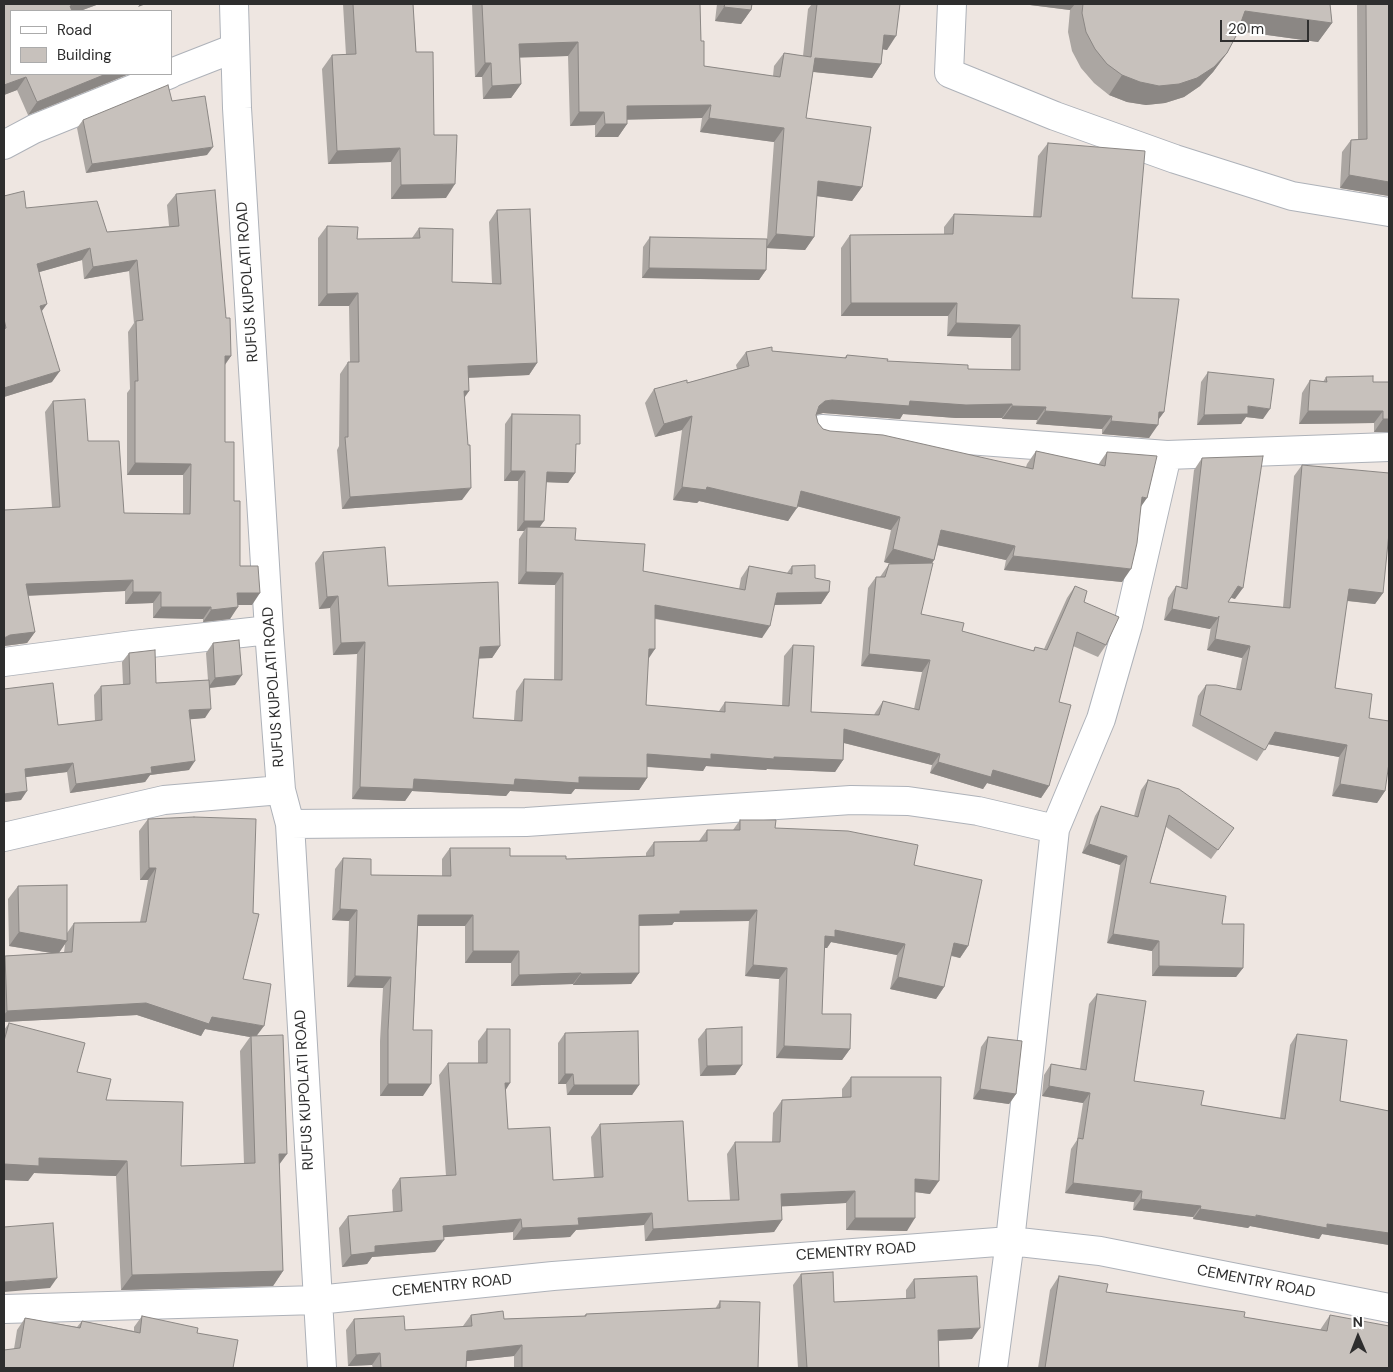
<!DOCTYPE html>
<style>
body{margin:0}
#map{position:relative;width:1393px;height:1372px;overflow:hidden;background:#eee6e1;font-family:"DM Sans",sans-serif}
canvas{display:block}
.frame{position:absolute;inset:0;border:5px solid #2e2e2e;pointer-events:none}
.legend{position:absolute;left:10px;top:10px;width:162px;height:65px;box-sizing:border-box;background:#fff;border:1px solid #ababab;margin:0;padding:6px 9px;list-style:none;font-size:15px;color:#2e2e2e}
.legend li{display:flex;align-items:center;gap:10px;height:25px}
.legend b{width:25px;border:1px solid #ababab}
.north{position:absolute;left:1333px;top:1312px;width:50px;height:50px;-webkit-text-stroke:4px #fff;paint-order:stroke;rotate:359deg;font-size:14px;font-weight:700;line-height:20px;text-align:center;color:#2e2e2e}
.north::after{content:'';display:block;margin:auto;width:18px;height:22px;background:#2e2e2e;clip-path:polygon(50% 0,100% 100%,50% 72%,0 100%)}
.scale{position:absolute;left:1220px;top:20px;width:89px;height:22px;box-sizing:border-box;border:2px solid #2e2e2e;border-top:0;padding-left:6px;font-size:15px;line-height:18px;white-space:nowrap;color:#2e2e2e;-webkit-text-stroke:4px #fff;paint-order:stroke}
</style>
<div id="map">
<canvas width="1393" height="1372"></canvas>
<div class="frame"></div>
<ul class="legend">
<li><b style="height:6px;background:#fff"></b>Road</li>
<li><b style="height:14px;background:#c7c1bc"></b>Building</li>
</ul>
<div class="north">N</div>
<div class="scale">20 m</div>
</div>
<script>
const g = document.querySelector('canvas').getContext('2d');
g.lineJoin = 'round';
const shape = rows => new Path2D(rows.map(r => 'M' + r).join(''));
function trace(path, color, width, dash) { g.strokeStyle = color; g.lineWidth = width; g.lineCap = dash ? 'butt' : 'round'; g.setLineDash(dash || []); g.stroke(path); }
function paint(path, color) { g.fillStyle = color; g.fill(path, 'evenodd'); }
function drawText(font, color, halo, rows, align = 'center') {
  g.font = font + ' "DM Sans",sans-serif'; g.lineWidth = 5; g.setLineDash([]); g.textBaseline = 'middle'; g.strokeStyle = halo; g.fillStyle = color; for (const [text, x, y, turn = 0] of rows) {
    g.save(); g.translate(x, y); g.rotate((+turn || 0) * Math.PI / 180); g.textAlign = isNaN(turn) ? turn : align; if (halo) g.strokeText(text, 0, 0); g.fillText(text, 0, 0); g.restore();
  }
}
const minor = shape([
 [234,4,237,108,269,630,281,790,290,824,322,1368],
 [952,4,949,73,1055,116,1175,159,1292,196,1389,212],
 [171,73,235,48],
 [4,145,34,129,170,74],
 [822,429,1167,455,1389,447],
 [4,662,133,645,269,630],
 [290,824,526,822,851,800,908,801,978,811,1055,829],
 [4,837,164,800,281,790],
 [4,1309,317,1300,553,1276,1010,1241,1100,1251,1389,1308],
 [993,1368,1010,1241,1055,829,1101,719,1128,625,1167,455]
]);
trace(minor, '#aeb2b9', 30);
trace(minor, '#fff', 28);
paint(shape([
 [4,4,99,4,80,11,11,11,11,74,129,74,28,115,17,90,4,95],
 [330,4,413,4,416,52,434,135,446,198,391,199,391,162,328,164,322,69,332,55,346,55,343,4,331,5],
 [472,4,700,4,701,41,704,66,773,76,774,66,784,53,803,56,808,9,812,4,900,4,887,50,883,49,881,64,872,78,813,72,806,118,862,187,852,201,817,196,814,237,805,250,767,248,766,270,759,280,642,278,643,247,650,237,767,239,774,142,700,132,702,118,627,119,627,124,618,137,595,137,595,125,570,126,568,56,520,57,521,84,511,98,483,99,482,77,475,77],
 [717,4,752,4,751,10,741,24,715,21],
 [1022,4,1330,4,1332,23,1318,42,1238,31,1227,53,1213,72,1200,86,1184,97,1165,103,1146,105,1127,102,1109,95,1094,83,1081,68,1072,51,1068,32,1070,10],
 [1357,4,1389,4,1389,196,1340,188,1342,152,1351,140,1358,139],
 [172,101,207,155,86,173,77,128,83,120],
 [1048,143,1132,298,1164,412,1159,419,1149,438,1102,434,1102,429,1036,424,1037,420,1002,419,1002,418,956,418,903,414,900,419,823,413,816,415,818,423,823,429,830,431,1026,467,1027,464,1036,451,1098,465,1107,452,1141,508,1122,582,1004,570,1006,560,938,545,934,560,932,563,921,614,962,631,1033,651,1035,647,1044,649,1067,598,1075,586,1084,602,1106,645,1098,657,1073,646,1059,702,1049,786,1041,798,987,783,983,789,930,773,932,765,844,743,843,760,835,772,767,769,766,770,706,766,703,771,647,767,647,778,639,790,575,789,571,794,510,791,506,796,412,791,405,801,352,799,357,654,333,655,330,608,319,609,315,563,323,552,500,646,492,658,479,658,473,718,514,720,516,691,524,679,554,680,555,585,518,584,519,539,524,531,517,531,518,481,504,481,505,424,512,414,576,449,575,473,568,483,546,482,540,527,575,540,643,571,739,589,741,578,749,566,787,573,792,566,815,578,829,592,821,604,774,605,762,638,655,619,648,659,646,705,719,711,725,702,782,706,784,656,793,645,811,712,874,715,875,713,883,701,914,709,922,672,861,666,868,588,876,577,880,577,889,564,891,564,884,562,891,530,797,506,788,521,699,501,697,503,673,500,682,430,655,437,645,403,654,389,687,383,737,369,736,365,746,352,772,351,844,358,847,355,887,361,968,369,1011,370,1011,338,947,336,948,316,841,316,841,248,850,235,944,234,944,227,954,214,1033,217,1038,156],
 [176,194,226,318,231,356,225,365,225,442,234,501,240,566,252,605,238,605,230,619,203,622,203,619,153,618,153,603,125,604,125,591,28,596,35,632,27,643,4,646,52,507,45,412,53,401,88,441,124,513,183,514,183,475,127,475,127,393,130,389,128,332,134,323,129,271,84,279,82,260,39,272,42,312,52,382,4,397,4,196,26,208,107,232,169,226,167,205],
 [497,210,537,363,529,375,469,378,469,391,465,397,462,500,342,509,337,450,339,446,340,374,348,362,350,362,349,306,318,306,318,238,327,226,357,239,412,238,419,228,452,282,492,283,489,222],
 [1208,372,1263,419,1246,417,1241,424,1197,425,1201,382],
 [1326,377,1373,382,1389,382,1389,432,1374,432,1374,423,1299,424,1302,393,1310,380,1323,382],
 [1202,458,1235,599,1231,598,1228,602,1283,607,1294,476,1302,465,1383,593,1375,604,1347,601,1335,688,1369,718,1385,791,1377,803,1332,796,1339,757,1268,744,1257,761,1192,726,1198,696,1206,685,1236,689,1242,658,1207,650,1211,627,1210,629,1164,620,1168,598,1176,586,1181,587,1194,470],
 [213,643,235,685,210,688,205,718,190,719,189,770,150,775,145,782,70,793,67,772,26,777,21,800,4,802,4,689,58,725,95,721,94,695,101,686,123,685,122,662,129,653,156,683,208,680,206,653],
 [1148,780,1234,828,1211,859,1166,827,1150,883,1222,924,1243,968,1236,977,1152,976,1152,951,1107,943,1120,865,1082,853,1095,816,1101,806,1134,816,1141,790],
 [148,819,243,979,257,1035,279,1165,283,1271,273,1286,121,1290,116,1176,34,1173,28,1181,4,1180,4,1030,9,1023,77,1072,106,1100,181,1166,244,1164,240,1051,250,1037,205,1029,201,1036,137,1015,4,1022,4,958,5,956,51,953,9,946,8,899,18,886,67,933,74,923,140,922,148,880,140,880,139,831],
 [65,944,64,953,59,953],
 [740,820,775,828,914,865,968,946,960,958,951,956,944,987,936,999,890,989,897,955,831,942,827,948,824,948,822,1014,850,1049,842,1060,776,1058,779,979,745,976,749,921,674,922,672,925,639,926,639,973,631,984,573,985,573,984,511,986,511,963,465,963,465,926,418,926,413,1030,423,1096,380,1096,380,1041,383,988,347,987,349,921,332,920,335,869,343,858,371,875,442,876,442,859,450,848,510,856,566,859,646,856,646,853,654,842,699,841,707,830,733,830],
 [1097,994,1134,1081,1201,1105,1280,1118,1290,1045,1297,1034,1340,1101,1389,1111,1389,1245,1322,1234,1319,1239,1250,1226,1248,1228,1193,1219,1193,1217,1133,1210,1134,1202,1065,1193,1071,1149,1077,1140,1083,1103,1042,1096,1044,1075,1051,1064,1080,1069,1089,1004],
 [487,1029,505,1090,508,1129,553,1180,594,1178,591,1137,600,1124,688,1201,730,1200,727,1154,735,1142,772,1142,773,1113,782,1100,842,1097,842,1089,851,1077,930,1194,915,1192,907,1231,846,1230,846,1203,782,1206,782,1220,774,1232,645,1241,644,1225,576,1230,570,1237,513,1240,513,1232,444,1237,435,1252,372,1257,367,1264,342,1267,339,1228,348,1216,393,1212,392,1190,400,1178,446,1176,439,1075,448,1063,478,1063,478,1041],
 [706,1029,742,1065,735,1075,700,1076,698,1039],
 [565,1033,639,1085,632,1095,567,1095,566,1084,558,1084,558,1043],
 [988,1037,1016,1094,1009,1104,973,1099,981,1047],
 [801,1274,834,1302,906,1299,906,1290,914,1279,972,1339,939,1341,939,1368,798,1368,793,1285],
 [1059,1276,1106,1292,1244,1317,1320,1330,1330,1315,1389,1368,1038,1368,1050,1290],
 [720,1301,758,1368,514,1368,514,1356,466,1361,466,1368,373,1368,372,1365,348,1366,346,1330,354,1319,405,1330,463,1327,463,1326,471,1315,504,1319,584,1316,586,1314,715,1309],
 [142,1316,197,1333,14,1349,17,1330,25,1318,77,1327,82,1321,134,1331,134,1327]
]), '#aba6a2');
paint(shape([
 [76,4,99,4,80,11,66,11,70,6],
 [140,4,146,4,138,7],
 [332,4,343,4,331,5],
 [1022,4,1075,4,1070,10],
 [724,7,751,10,741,24,715,21],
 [1245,11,1332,23,1318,42,1231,30],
 [884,35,896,36,887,50,875,48],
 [578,42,568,56,510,58,519,44],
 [1227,53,1213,72,1200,86,1184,97,1165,103,1146,105,1127,102,1109,95,1122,75],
 [815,58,881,64,872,78,805,71],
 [485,63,491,63,482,77,475,77],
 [106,74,129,74,28,115,37,102],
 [26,77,17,90,4,95,4,85],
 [521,84,511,98,483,99,492,86],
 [711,105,702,118,618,120,627,106],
 [579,112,604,112,595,125,570,126],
 [709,118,784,128,774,142,700,132],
 [605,124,627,124,618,137,595,137],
 [213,147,207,155,86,173,92,164],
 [400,148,391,162,328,164,337,151],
 [1349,175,1389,182,1389,196,1340,188],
 [818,181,862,187,852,201,809,195],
 [455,184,446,198,391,199,401,185],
 [776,234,814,237,805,250,766,248],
 [90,248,82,260,29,275,37,264],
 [137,260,129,271,84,279,93,267],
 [649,268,766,270,759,280,642,278],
 [358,293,349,306,318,306,327,294],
 [851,303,957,303,948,316,841,316],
 [47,304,39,315,40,306],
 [956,323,1020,325,1011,338,947,336],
 [225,356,231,356,223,367],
 [537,363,529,375,460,378,468,366],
 [60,371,52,382,4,397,4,388],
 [464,391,469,391,460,403],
 [832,400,910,401,1012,404,1002,418,956,418,903,414,900,419,823,413,816,415,819,406,825,401],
 [1012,406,1046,407,1037,420,1002,419],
 [1248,406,1270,409,1263,419,1246,417,1241,424,1197,425,1204,415],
 [1045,411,1112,416,1102,429,1036,424],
 [1308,411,1383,411,1374,423,1299,424],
 [1159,412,1164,412,1155,424,1158,425,1149,438,1102,434,1111,421],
 [692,416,682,430,655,437,664,424],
 [1383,419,1389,419,1389,432,1374,432],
 [135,463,191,464,183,475,127,475],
 [511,471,525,471,518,481,504,481],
 [547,472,575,473,568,483,540,482],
 [682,487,707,487,797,508,788,521,699,501,697,503,673,500],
 [471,488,462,500,342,509,350,497],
 [801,491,900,517,891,530,792,505],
 [1142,497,1147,498,1138,511],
 [524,521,544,521,537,531,527,527,524,531,517,531],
 [941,530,1015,546,1006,560,932,544],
 [893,549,934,560,925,573,884,562],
 [1013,556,1131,569,1122,582,1004,570],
 [526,572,563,573,555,585,518,584],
 [133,580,125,591,18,596,26,584],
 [1238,586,1243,588,1235,599,1230,597],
 [1349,589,1383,593,1375,604,1341,600],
 [133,592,161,592,153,603,125,604],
 [829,592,821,604,768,605,777,593],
 [237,593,260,593,252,605,229,605],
 [338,596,330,608,319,609,327,597],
 [655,605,770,626,762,638,647,617],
 [161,607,211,607,203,619,153,618],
 [238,607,230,619,203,622,211,610],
 [1172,609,1218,618,1210,629,1164,620],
 [35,632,27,643,4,646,4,638,10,635],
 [1215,639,1250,646,1242,658,1207,650],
 [365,642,357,654,333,655,341,643],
 [500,646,492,658,472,659,480,647],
 [649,649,655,649,647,661],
 [869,654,930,660,922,672,861,666],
 [242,675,235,685,208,688,215,678],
 [211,709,205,718,183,720,189,710],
 [844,729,940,754,932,765,836,741],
 [1275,732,1347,745,1339,757,1267,744],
 [647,754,711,754,843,760,835,772,767,769,766,770,706,766,703,771,639,766],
 [195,761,189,770,150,775,145,782,70,793,76,784,151,767],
 [938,762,993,770,1049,786,1041,798,987,783,983,789,930,773],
 [73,763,67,772,18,778,25,769],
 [579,777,647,778,639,790,575,789,571,794,510,791,506,796,412,791,405,801,352,799,360,787,414,779,515,779],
 [1340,784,1385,791,1377,803,1332,796],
 [27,791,21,800,4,802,4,794],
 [1089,844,1127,856,1120,865,1082,853],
 [149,868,156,868,148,880,140,880],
 [340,909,357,910,349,921,332,920],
 [757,910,749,921,674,922,672,925,631,926,639,915,680,911],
 [418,915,473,915,465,926,410,926],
 [835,930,905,944,897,955,831,942,827,948,817,948,825,936],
 [19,932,67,941,58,954,9,946],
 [1113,934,1159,941,1152,951,1107,943],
 [954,943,968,946,960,958,946,954],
 [473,951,519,951,511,963,465,963],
 [753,965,787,968,779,979,745,976],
 [1159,966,1243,968,1236,977,1152,976],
 [581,973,573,984,511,986,519,975],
 [639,973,631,984,573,985,581,974],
 [355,976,391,977,383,988,347,987],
 [898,977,944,987,936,999,890,989],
 [146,1003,212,1017,264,1026,255,1038,251,1036,250,1037,205,1029,201,1036,137,1015,4,1022,4,1015,7,1011],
 [784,1046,850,1049,842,1060,776,1058],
 [742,1065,735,1075,700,1076,707,1066],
 [565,1074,573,1074,566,1084,558,1084],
 [505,1083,510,1083,502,1096],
 [388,1084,431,1084,423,1096,380,1096],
 [574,1085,639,1085,632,1095,567,1095],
 [1049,1086,1090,1093,1083,1103,1042,1096],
 [980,1089,1016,1094,1009,1104,973,1099],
 [279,1154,287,1154,276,1169],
 [39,1158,127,1161,116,1176,34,1173,28,1181,4,1180,4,1164],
 [915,1179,939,1181,930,1194,907,1191],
 [1073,1183,1142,1191,1134,1202,1065,1193],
 [855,1191,846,1203,772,1207,781,1194],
 [1141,1199,1201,1206,1193,1217,1133,1210],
 [1200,1209,1327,1224,1389,1233,1389,1245,1322,1234,1319,1239,1250,1226,1248,1228,1193,1219],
 [652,1213,644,1225,576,1230,570,1237,513,1240,522,1228,578,1218],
 [855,1218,915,1218,907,1231,846,1230],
 [521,1219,513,1232,434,1238,443,1226],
 [782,1220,774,1232,645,1241,653,1229],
 [444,1240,435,1252,372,1257,367,1264,342,1267,351,1255,375,1246],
 [283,1271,273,1286,121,1290,132,1275],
 [57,1278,50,1288,4,1292,4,1282],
 [980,1328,972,1339,931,1341,938,1330],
 [522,1345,514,1356,459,1362,467,1351],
 [380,1353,372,1365,348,1366,356,1355]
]), '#8b8784');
const building = shape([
 [4,4,76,4,70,6,72,11,11,11,11,74,106,74,37,102,26,77,4,85,4,4],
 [353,4,413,4,416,52,433,52,434,135,457,135,455,184,401,185,400,148,337,151,332,55,356,54,353,4],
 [482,4,700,4,701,41,704,41,704,66,780,77,784,53,811,57,817,4,900,4,896,36,884,35,881,64,815,58,806,118,871,127,862,187,818,181,814,237,776,234,784,128,709,118,711,105,627,106,627,124,605,124,604,112,579,112,578,42,519,44,521,84,492,86,491,63,485,63,482,4],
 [725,4,752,4,751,10,724,7,725,4],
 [1083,4,1330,4,1332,23,1245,11,1236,36,1227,53,1214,67,1197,78,1179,84,1159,86,1140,82,1122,75,1107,64,1095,49,1086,32,1082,13,1083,4],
 [1366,4,1389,4,1389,182,1349,175,1351,140,1367,139,1366,4],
 [168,85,172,101,205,96,213,147,92,164,83,120,168,85],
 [1048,143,1145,151,1132,298,1179,299,1164,412,1159,412,1158,425,1111,421,1112,416,1045,411,1046,407,1012,406,1012,404,966,405,910,401,909,406,832,400,825,401,819,406,816,415,818,423,823,429,830,431,883,435,1033,469,1036,451,1105,466,1107,452,1157,456,1147,498,1142,497,1137,543,1131,569,1013,556,1015,546,941,530,934,560,893,549,900,517,801,491,797,508,707,487,706,490,682,487,692,416,664,424,654,389,687,380,687,383,749,366,746,352,772,347,772,351,846,358,847,355,888,359,887,361,968,365,968,369,1020,370,1020,325,956,323,957,303,851,303,850,235,953,234,954,214,1041,217,1048,143],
 [215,190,226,318,230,318,231,356,225,356,225,442,234,442,234,501,240,501,240,566,258,566,260,593,237,593,238,607,211,610,211,607,161,607,161,592,133,592,133,580,26,584,35,632,10,635,4,638,4,510,60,507,53,401,85,399,88,441,119,441,124,513,190,514,191,464,135,463,135,381,138,381,136,321,143,320,137,260,93,267,90,248,37,264,47,304,40,306,60,371,4,388,4,329,6,328,4,319,4,196,24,191,26,208,97,201,107,232,179,226,176,194,215,190],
 [530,209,537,363,468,366,469,391,464,391,468,445,470,445,471,488,350,497,345,437,348,437,348,362,359,362,358,293,327,294,327,226,358,227,357,239,420,238,419,228,453,229,452,282,501,284,497,210,530,209],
 [650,237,767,239,766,270,649,268,650,237],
 [1208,372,1274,379,1270,409,1248,406,1248,414,1204,415,1208,372],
 [1373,376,1373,382,1389,382,1389,419,1383,419,1383,411,1308,411,1310,380,1327,382,1326,377,1373,376],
 [512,414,580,415,580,444,576,444,575,473,547,472,544,521,524,521,525,471,511,471,512,414],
 [1263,456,1243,588,1238,586,1228,602,1290,608,1302,465,1389,473,1389,533,1383,593,1349,589,1335,688,1372,694,1369,718,1389,721,1389,763,1385,791,1340,784,1347,745,1275,732,1265,750,1200,715,1206,685,1216,685,1241,690,1250,646,1215,639,1219,616,1218,618,1172,609,1176,586,1187,589,1202,458,1263,456],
 [527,527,576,528,575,540,645,544,643,571,745,590,749,566,792,574,792,566,815,565,815,578,830,581,829,592,777,593,770,626,655,605,655,649,649,649,646,705,725,712,725,702,789,706,793,645,814,646,811,712,879,715,883,701,919,710,930,660,869,654,876,577,885,577,889,564,933,563,921,614,964,623,962,631,1034,651,1035,647,1047,650,1075,586,1087,591,1084,602,1119,617,1106,645,1077,632,1059,702,1071,705,1049,786,993,770,991,777,938,762,940,754,844,729,843,760,774,757,774,759,711,754,711,759,647,754,647,778,579,777,579,783,515,779,514,785,414,779,413,789,360,787,365,642,341,643,338,596,327,597,323,552,385,547,388,586,498,582,500,646,480,647,473,718,522,721,524,679,562,680,563,573,526,572,527,527],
 [239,640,242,675,215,678,213,643,239,640],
 [155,650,156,683,209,680,211,709,189,710,195,761,151,767,152,773,76,784,73,763,25,769,27,791,4,794,4,689,53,683,58,725,102,720,101,686,130,684,129,653,155,650],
 [1148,780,1179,789,1234,828,1218,850,1169,815,1150,883,1226,896,1222,924,1244,924,1243,968,1159,966,1159,941,1113,934,1127,856,1089,844,1101,806,1138,817,1148,780],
 [194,817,256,819,253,913,259,914,243,979,271,984,264,1026,212,1017,209,1024,146,1003,7,1011,5,956,72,952,74,923,146,922,156,868,149,868,148,819,194,817],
 [740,820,776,820,775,828,848,831,918,845,914,865,982,880,968,946,954,943,944,987,898,977,905,944,835,930,835,937,825,936,822,1014,851,1014,850,1049,784,1046,787,968,753,965,757,910,680,911,680,914,639,915,639,973,581,974,581,973,519,975,519,951,473,951,473,915,418,915,413,1030,432,1030,431,1084,388,1084,388,1030,391,977,355,976,357,910,340,909,343,858,371,859,371,875,451,876,450,848,510,848,510,856,566,856,566,859,654,856,654,842,707,841,707,830,740,830,740,820],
 [67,885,67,941,19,932,18,886,67,885],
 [1097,994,1146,1001,1134,1081,1204,1091,1201,1105,1285,1119,1297,1034,1347,1040,1340,1101,1389,1111,1389,1233,1327,1224,1327,1228,1256,1215,1256,1217,1200,1209,1201,1206,1141,1199,1142,1191,1073,1183,1078,1138,1083,1139,1090,1093,1049,1086,1051,1064,1086,1070,1097,994],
 [9,1023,85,1043,77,1072,111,1079,106,1100,183,1102,181,1166,255,1163,251,1036,283,1035,287,1154,279,1154,283,1271,132,1275,127,1161,39,1158,39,1166,4,1164,4,1041,9,1023],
 [742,1027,742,1065,707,1066,706,1029,742,1027],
 [487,1029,510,1029,510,1083,505,1083,508,1129,550,1127,553,1180,603,1177,600,1124,683,1121,688,1201,739,1200,735,1142,780,1142,782,1100,851,1097,851,1077,941,1077,939,1181,915,1179,915,1218,855,1218,855,1191,781,1194,782,1220,653,1229,652,1213,578,1218,579,1225,522,1228,521,1219,443,1226,444,1240,375,1246,375,1252,351,1255,348,1216,402,1211,400,1178,456,1175,448,1063,487,1063,487,1029],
 [638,1031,639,1085,574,1085,573,1074,565,1074,565,1033,638,1031],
 [988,1037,1022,1041,1016,1094,980,1089,988,1037],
 [53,1223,57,1278,4,1282,4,1227,53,1223],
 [833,1272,834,1302,915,1298,914,1279,977,1276,980,1328,938,1330,939,1368,807,1368,801,1274,833,1272],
 [1059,1276,1108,1284,1106,1292,1245,1312,1244,1317,1327,1331,1330,1315,1389,1326,1389,1368,1045,1368,1059,1276],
 [720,1301,760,1302,758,1368,522,1368,522,1345,467,1351,466,1368,381,1368,380,1353,356,1355,354,1319,404,1316,405,1330,472,1326,471,1315,503,1311,504,1319,586,1316,586,1314,720,1308,720,1301],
 [142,1316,198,1328,197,1333,238,1340,233,1368,4,1368,4,1350,20,1348,25,1318,80,1328,82,1321,140,1333,142,1316]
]);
paint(building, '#c7c1bc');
trace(building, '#8b8784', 1);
drawText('15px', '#2e2e2e', '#fff', [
 ["RUFUS KUPOLATI ROAD",248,282,-94],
 ["RUFUS KUPOLATI ROAD",274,687,-94],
 ["RUFUS KUPOLATI ROAD",305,1090,-93],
 ["CEMENTRY ROAD",856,1252,-4],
 ["CEMENTRY ROAD",1256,1282,11],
 ["CEMENTRY ROAD",452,1286,-6]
]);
</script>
